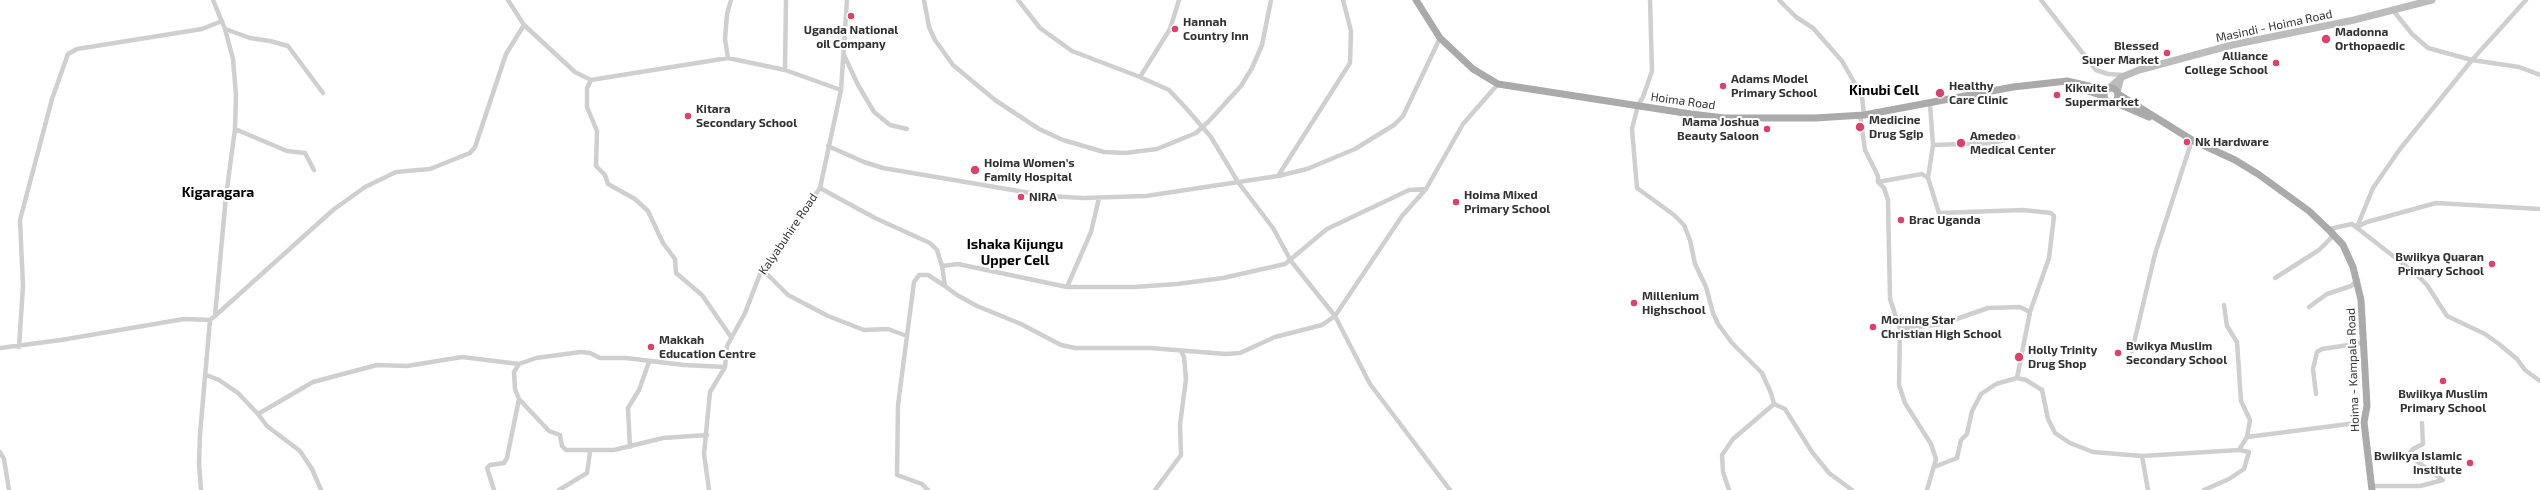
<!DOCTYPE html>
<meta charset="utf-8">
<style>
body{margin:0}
canvas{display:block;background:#fff}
</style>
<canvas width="2540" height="490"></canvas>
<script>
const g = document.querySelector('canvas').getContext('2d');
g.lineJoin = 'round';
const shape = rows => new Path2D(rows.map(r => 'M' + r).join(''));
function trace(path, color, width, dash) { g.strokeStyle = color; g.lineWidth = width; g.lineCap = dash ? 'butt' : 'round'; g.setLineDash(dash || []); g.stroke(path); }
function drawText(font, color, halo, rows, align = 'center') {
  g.font = font + ' "Exo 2",sans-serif'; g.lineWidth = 4; g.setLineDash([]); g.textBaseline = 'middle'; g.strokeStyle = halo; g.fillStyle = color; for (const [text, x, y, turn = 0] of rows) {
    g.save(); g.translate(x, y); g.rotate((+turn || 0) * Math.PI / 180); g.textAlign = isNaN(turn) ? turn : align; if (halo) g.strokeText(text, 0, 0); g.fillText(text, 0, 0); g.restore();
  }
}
trace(shape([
 [508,0,524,25,575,72,591,80,728,58,785,70,841,90],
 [924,0,929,27,935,40,953,65,995,100,1039,129,1063,140,1104,152,1125,153,1157,149,1196,133,1209,121,1241,86,1252,68,1262,45,1271,0],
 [1018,0,1040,28,1072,51,1140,77,1169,90,1185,107,1211,137,1238,182,1273,228,1291,261,1335,316,1370,384,1450,490],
 [1650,0,1652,71,1643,97,1638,105,1632,129,1637,188,1674,215,1684,225,1690,240,1695,264,1706,287,1713,313,1718,324,1732,343,1762,373,1771,393,1774,404,1785,409,1812,452,1829,473,1852,490],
 [1779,0,1796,17,1813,28,1842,61,1862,96,1864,115],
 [2041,0,2096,70,2108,74,2124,75],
 [2392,9,2412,34,2428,48,2472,60,2519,67,2540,75],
 [225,29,250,38,270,41,288,46,323,93],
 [844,55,858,85,874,112,890,125,907,129],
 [728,58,725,39,727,14,731,0],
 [785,70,786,0],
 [1140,77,1170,29,1179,0],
 [591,80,587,88,587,107,597,131,596,166,605,175,608,184,635,199,648,211,663,243,675,259,676,273,702,295,731,337],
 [1860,115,1865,150,1878,176,1878,182,1884,188,1888,200,1890,299,1900,329,1899,385,1905,403,1931,444,1936,459,1927,490],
 [235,129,287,151,305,153,314,170],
 [1933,145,1992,143,2018,137],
 [828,146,864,162,883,168,1048,196,1083,198,1146,196,1278,176,1307,169,1355,149,1394,125,1403,116,1440,38],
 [1278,176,1350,63,1351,31,1343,0],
 [1928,178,1939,213,2023,210,2051,213,2054,216,2049,258,2030,312,2017,378],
 [1878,182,1922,174,1928,178,1933,145,1930,104],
 [820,188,875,218,930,243,937,250,942,266,945,286,957,295,977,306,1021,324,1061,345,1075,348,1150,348,1226,354,1240,353,1275,337,1322,325,1335,316,1402,216,1426,189,1463,124,1498,84],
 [2352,224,2415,273,2427,285,2447,316,2485,334,2499,344,2517,359,2525,370,2540,381],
 [2357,227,2373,188,2400,149,2472,60,2526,0],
 [2329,229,2352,224,2357,227,2367,222,2436,203,2540,209],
 [942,266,958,264,1067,287,1134,287,1177,284,1223,278,1285,264,1327,229,1409,190,1426,189],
 [762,269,788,295,828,316,864,330,888,329,907,336],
 [2275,278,2319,250,2334,235],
 [1067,287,1091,232,1099,198],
 [2309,307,2327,294,2351,286,2358,280],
 [215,316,333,210,365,187,396,172,430,169,470,153,475,147,506,54,524,25],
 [1900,329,1942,324,1988,308,2020,307,2030,312],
 [19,347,23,286,20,220,52,99,68,54,77,49,202,29,222,21],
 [0,348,61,340,184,319,210,320],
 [2132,351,2155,254,2192,140],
 [519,364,514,372,515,389,519,399,549,431,560,435,562,446,566,450,614,450,663,438,707,435],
 [206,375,219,380,238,393,258,414,267,426,300,451,312,469,321,490],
 [2316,394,2313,369,2317,352,2322,349,2362,343],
 [258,414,313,382,377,365,407,366,462,357,519,364,536,358,581,352,590,353,600,358,626,358,684,365,725,367],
 [2247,437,2364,422],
 [630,447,628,408,639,390,649,362],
 [0,452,4,459,9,490],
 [2142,456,2148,490],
 [1934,467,1957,458,1961,440,1967,434,1972,411,1981,394,1996,384,2017,378,2026,380,2042,390,2048,419,2055,433,2070,443,2093,452,2142,456,2239,450,2247,437,2250,420,2241,401,2237,342,2227,326,2224,305],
 [2372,486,2420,486,2443,480,2408,455,2413,449,2423,444,2422,423],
 [201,490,199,463,200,434,210,320,215,316,226,196,235,129,236,95,233,59,225,29,213,0],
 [494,490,487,468,490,465,504,463,507,458,519,399],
 [559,490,587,473,590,452],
 [709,490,704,454,710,392,725,367,727,346,745,313,762,269,820,188,841,90,847,0],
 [928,490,922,484,897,475,898,405,914,282,919,275,928,275,945,286],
 [1155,490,1181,455,1180,425,1186,379,1184,357,1181,351],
 [1729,490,1723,472,1722,455,1733,439,1774,404],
 [2204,490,2229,479,2244,469,2249,452,2239,450]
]), '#cfcfcf', 4.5);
trace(shape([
 [2108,89,2122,77,2139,70,2232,45,2354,20,2432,0],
 [2117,92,2121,77]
]), '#bcbcbc', 7);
trace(shape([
 [1416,0,1440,38,1473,69,1498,84,1691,114,1724,118,1815,118,1864,115,2013,87,2067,81,2106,90],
 [2076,87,2103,96],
 '2104 95a7 7 0 1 1 14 0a7 7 0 1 1-14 0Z',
 [2118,94,2192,140,2235,160,2258,174,2309,211,2330,231,2343,245,2353,267,2361,300,2367,406,2364,422,2372,490],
 [2114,102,2149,117]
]), '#aaa', 7);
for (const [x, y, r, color] of [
 [851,16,4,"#dd4168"],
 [1175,29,4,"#dd4168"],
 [2326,39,5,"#dd4168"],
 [2167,53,4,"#dd4168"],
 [2276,63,4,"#dd4168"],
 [1723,86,4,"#dd4168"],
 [1940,93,5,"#dd4168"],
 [2057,95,4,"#dd4168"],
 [688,116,4,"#dd4168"],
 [1860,127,5,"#dd4168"],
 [1767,129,4,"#dd4168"],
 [2187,142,4,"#dd4168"],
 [1961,143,5,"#dd4168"],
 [975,170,5,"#dd4168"],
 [1021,197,4,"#dd4168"],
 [1456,202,4,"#dd4168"],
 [1901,220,4,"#dd4168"],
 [2492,264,4,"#dd4168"],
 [1634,303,4,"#dd4168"],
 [1873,327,4,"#dd4168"],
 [651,347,4,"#dd4168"],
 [2118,353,4,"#dd4168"],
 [2019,357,5,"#dd4168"],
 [2443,381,4,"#dd4168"],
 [2470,463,4,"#dd4168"]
]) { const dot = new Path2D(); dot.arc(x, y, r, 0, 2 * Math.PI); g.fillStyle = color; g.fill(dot); trace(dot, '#fff', 1.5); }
drawText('bold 12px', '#323232', '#fff', [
 ["Hannah",1183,22],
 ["Country Inn",1183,36],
 ["Uganda National",851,30,"center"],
 ["oil Company",851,44,"center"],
 ["Madonna",2335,32],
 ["Orthopaedic",2335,46],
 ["Blessed",2159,46,"right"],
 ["Super Market",2159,60,"right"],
 ["Alliance",2268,56,"right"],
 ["College School",2268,70,"right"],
 ["Adams Model",1731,79],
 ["Primary School",1731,93],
 ["Healthy",1949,86],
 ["Care Clinic",1949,100],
 ["Kikwite",2065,88],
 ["Supermarket",2065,102],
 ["Kitara",696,109],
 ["Secondary School",696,123],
 ["Medicine",1869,120],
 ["Drug Sgip",1869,134],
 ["Mama Joshua",1759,122,"right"],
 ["Beauty Saloon",1759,136,"right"],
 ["Amedeo",1970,136],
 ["Medical Center",1970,150],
 ["Nk Hardware",2195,142],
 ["Hoima Women’s",984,163],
 ["Family Hospital",984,177],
 ["Hoima Mixed",1464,195],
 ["Primary School",1464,209],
 ["NIRA",1029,197],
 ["Brac Uganda",1909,220],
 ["Bwiikya Quaran",2484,257,"right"],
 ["Primary School",2484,271,"right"],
 ["Millenium",1642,296],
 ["Highschool",1642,310],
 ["Morning Star",1881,320],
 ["Christian High School",1881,334],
 ["Makkah",659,340],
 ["Education Centre",659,354],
 ["Bwikya Muslim",2126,346],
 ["Secondary School",2126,360],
 ["Holly Trinity",2028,350],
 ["Drug Shop",2028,364],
 ["Bwiikya Muslim",2443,394,"center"],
 ["Primary School",2443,408,"center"],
 ["Bwiikya Islamic",2462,456,"right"],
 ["Institute",2462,470,"right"]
], 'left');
drawText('12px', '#323232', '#fff', [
 ["Masindi - Hoima Road",2274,26,-12],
 ["Hoima Road",1683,101,8],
 ["Kalyabuhire Road",788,234,-56],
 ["Hoima - Kampala Road",2353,370,-92]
]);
drawText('bold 14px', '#000', '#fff', [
 ["Kinubi Cell",1884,90],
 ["Kigaragara",218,192],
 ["Ishaka Kijungu",1015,244],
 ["Upper Cell",1015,260]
]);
</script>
